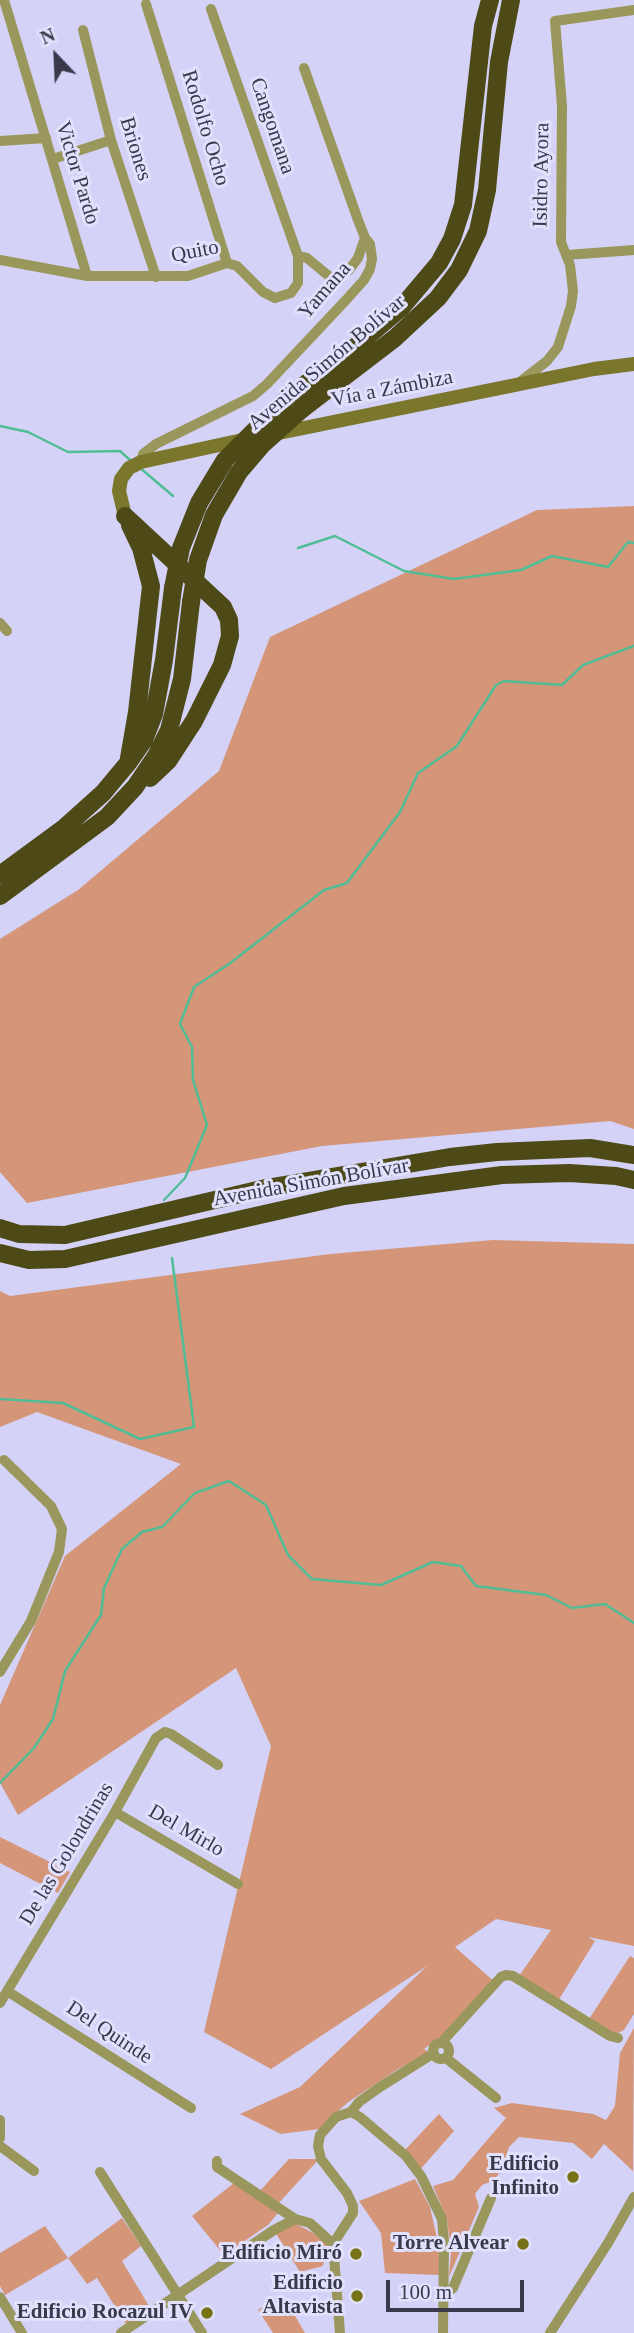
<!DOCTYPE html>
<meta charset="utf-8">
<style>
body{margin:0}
#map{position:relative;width:634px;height:2333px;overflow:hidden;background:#d4d3f7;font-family:Georgia,serif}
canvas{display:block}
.north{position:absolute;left:21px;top:21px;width:70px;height:70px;-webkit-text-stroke:5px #e1e1fd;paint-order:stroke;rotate:337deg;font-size:19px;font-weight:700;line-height:28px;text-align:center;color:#39394b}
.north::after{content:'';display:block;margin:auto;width:24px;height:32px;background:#39394b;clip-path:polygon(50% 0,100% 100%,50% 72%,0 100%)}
.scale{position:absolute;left:386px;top:2280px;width:138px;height:32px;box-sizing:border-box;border:4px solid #39394b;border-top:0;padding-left:9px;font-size:21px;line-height:24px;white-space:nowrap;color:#39394b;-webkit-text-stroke:5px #e1e1fd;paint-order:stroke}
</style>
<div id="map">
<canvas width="634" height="2333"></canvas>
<div class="north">N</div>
<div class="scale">100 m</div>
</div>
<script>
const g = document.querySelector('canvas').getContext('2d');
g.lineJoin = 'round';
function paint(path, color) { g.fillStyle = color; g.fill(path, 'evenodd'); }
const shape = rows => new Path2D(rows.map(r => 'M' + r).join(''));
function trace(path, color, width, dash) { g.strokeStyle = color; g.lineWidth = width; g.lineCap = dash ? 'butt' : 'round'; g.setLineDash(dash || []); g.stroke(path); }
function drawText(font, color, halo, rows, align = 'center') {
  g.font = font + ' Georgia,serif'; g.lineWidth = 6; g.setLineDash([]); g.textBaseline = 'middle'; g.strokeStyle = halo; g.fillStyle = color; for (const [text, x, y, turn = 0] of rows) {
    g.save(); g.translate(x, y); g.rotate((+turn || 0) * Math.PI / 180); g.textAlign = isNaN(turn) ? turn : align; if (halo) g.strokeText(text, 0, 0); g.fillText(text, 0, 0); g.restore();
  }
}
paint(shape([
 [634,506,634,1129,610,1121,322,1146,27,1203,0,1172,0,939,78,890,219,771,270,637,537,510],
 [493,1240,634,1244,634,1946,588,1937,595,1941,558,2001,517,1979,551,1930,496,1919,455,1947,496,1983,439,2038,424,2049,430,2053,398,2069,347,2103,319,2129,281,2134,240,2114,300,2087,427,1966,271,2069,204,2032,271,1746,236,1668,18,1815,0,1783,0,1705,65,1556,181,1464,37,1412,0,1427,0,1291,10,1296,330,1254],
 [0,1837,70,1872,58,1893,0,1863],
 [630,1956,634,1958,634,2014,624,2030,616,2034,589,2019],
 [634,2028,633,2171,604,2144,592,2159,573,2143,519,2137,509,2147,502,2170,493,2181,482,2185,475,2194,479,2207,449,2277,451,2252,447,2219,433,2186,453,2180,506,2118,494,2108,512,2103,593,2114,606,2120,615,2106,620,2053],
 [439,2114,454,2131,418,2172,402,2153],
 [289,2159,319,2159,277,2205,258,2193],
 [415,2179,430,2207,439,2247,439,2275,385,2273,381,2233,359,2201],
 [234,2183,278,2213,268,2225,224,2255,192,2216],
 [122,2218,141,2246,122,2261,152,2311,128,2327,97,2278,87,2284,68,2258,5,2295,0,2286,0,2253,45,2226,68,2258],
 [287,2219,328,2241,323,2266,300,2272,275,2232],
 [282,2295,291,2309,305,2333,273,2333,258,2310]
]), '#d49578');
trace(shape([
 [0,426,28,432,68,452,120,451,131,461],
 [139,467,173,496],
 [298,548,335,536,404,571,454,579,521,570,552,556,608,567,628,542,634,543],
 [164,1200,185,1178,207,1125,193,1080,192,1047,180,1024,194,987,229,964,324,890,347,883,400,812,418,773,457,746,496,685,504,681,562,685,583,665,634,646],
 [0,1399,63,1403,140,1439,194,1427,172,1258],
 [0,1783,34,1748,53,1719,65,1671,101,1615,104,1588,122,1549,142,1532,162,1527,195,1493,229,1481,266,1505,288,1555,312,1579,381,1585,433,1562,461,1566,476,1586,546,1595,572,1608,605,1604,634,1623]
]), '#51bd96', 2.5);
trace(shape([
 [4,0,87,276],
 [146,4,227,263],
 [211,9,298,256],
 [83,30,111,140,156,277],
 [0,141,46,138],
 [53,159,111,140],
 [567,255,634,250],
 [0,260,87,276,188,276,227,263,237,266,263,292,275,298,291,293,298,283,298,256,307,258,330,277,340,276,349,270,358,258,365,238],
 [521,381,547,361,558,347,571,306,573,291,570,265,561,242,562,106,555,21,634,10],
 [141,462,143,454,156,444,253,396,267,384,346,300,364,280,370,269,372,259,370,244,365,238,358,220,304,68],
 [0,623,7,631],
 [0,1672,31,1621,59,1552,62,1529,51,1506,4,1460],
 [115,1812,238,1884],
 [7,1991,191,2108],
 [0,2003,115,1812,156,1738,165,1732,171,1734,218,1765],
 [441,2043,501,1977,506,1975,513,1976,610,2036,618,2038],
 '433 2051a8 8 0 1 1 16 0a8 8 0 1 1-16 0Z',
 [446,2058,496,2098],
 [351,2112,360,2117,406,2156,421,2176,442,2219,444,2242,443,2333],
 [0,2120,0,2138],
 [0,2146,34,2171],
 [217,2161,217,2167,295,2219,310,2223,333,2244],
 [100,2172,202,2333],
 [333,2244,353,2213,353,2206,347,2193,321,2159,318,2146,320,2135,336,2117,351,2112,359,2102,380,2087,434,2053],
 [333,2244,340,2333],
 [443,2296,453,2288,491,2198],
 [0,2297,22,2333],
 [121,2333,274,2230,295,2219],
 [550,2333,608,2243,634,2197]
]), '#99975c', 10);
trace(shape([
 [274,434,594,369,634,364],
 [125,516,119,491,121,479,129,468,141,462,247,439]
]), '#7a762c', 14);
trace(shape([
 [287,398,355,347,401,308,439,263,452,239,463,205,483,26,490,0],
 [302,409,395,338,438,298,459,270,478,231,487,190,499,62,511,0],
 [125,516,223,607,229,620,230,636,222,665,194,721,168,761,150,778],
 [129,758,137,712,151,586,141,548,130,525],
 [0,875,64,828,103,793,128,763,144,740,154,714,164,660,173,588],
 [0,896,107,817,135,787,156,756,169,730,182,679,191,602],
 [0,1228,19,1234,65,1235,266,1188,450,1157,497,1152,590,1148,634,1155],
 [0,1253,29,1260,65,1259,344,1196,502,1175,569,1173,616,1176,634,1180]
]), '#4d4a18', 18);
trace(shape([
 [173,588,181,548,199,503,225,460,287,398],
 [191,602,198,560,214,515,239,472,263,444,302,409]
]), '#4d4a18', 18);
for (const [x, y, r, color] of [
 [573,2177,7,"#777215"],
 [523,2244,7,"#777215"],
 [356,2254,7,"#777215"],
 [357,2296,7,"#777215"],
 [207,2313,7,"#777215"]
]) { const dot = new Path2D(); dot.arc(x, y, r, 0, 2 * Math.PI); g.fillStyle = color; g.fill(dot); trace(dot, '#e1e1fd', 2.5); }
drawText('21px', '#39394b', '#e1e1fd', [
 ["Cangomana",272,126,71],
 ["Rodolfo Ocho",205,128,73],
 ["Briones",135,149,73],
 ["Victor Pardo",77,173,73],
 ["Isidro Ayora",542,175,-89],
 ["Quito",195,252,-11],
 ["Yamana",325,291,-49],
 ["Avenida Simón Bolívar",327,363,-40],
 ["Vía a Zámbiza",392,389,-11],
 ["Avenida Simón Bolívar",311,1183,-10],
 ["Del Mirlo",186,1831,30],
 ["De las Golondrinas",67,1854,-59],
 ["Del Quinde",109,2033,33]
]);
drawText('bold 21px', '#39394b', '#e1e1fd', [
 ["Edificio",559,2165],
 ["Infinito",559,2189],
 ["Torre Alvear",509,2244],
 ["Edificio Miró",342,2254],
 ["Edificio",343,2284],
 ["Altavista",343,2308],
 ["Edificio Rocazul IV",193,2313]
], 'right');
</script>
